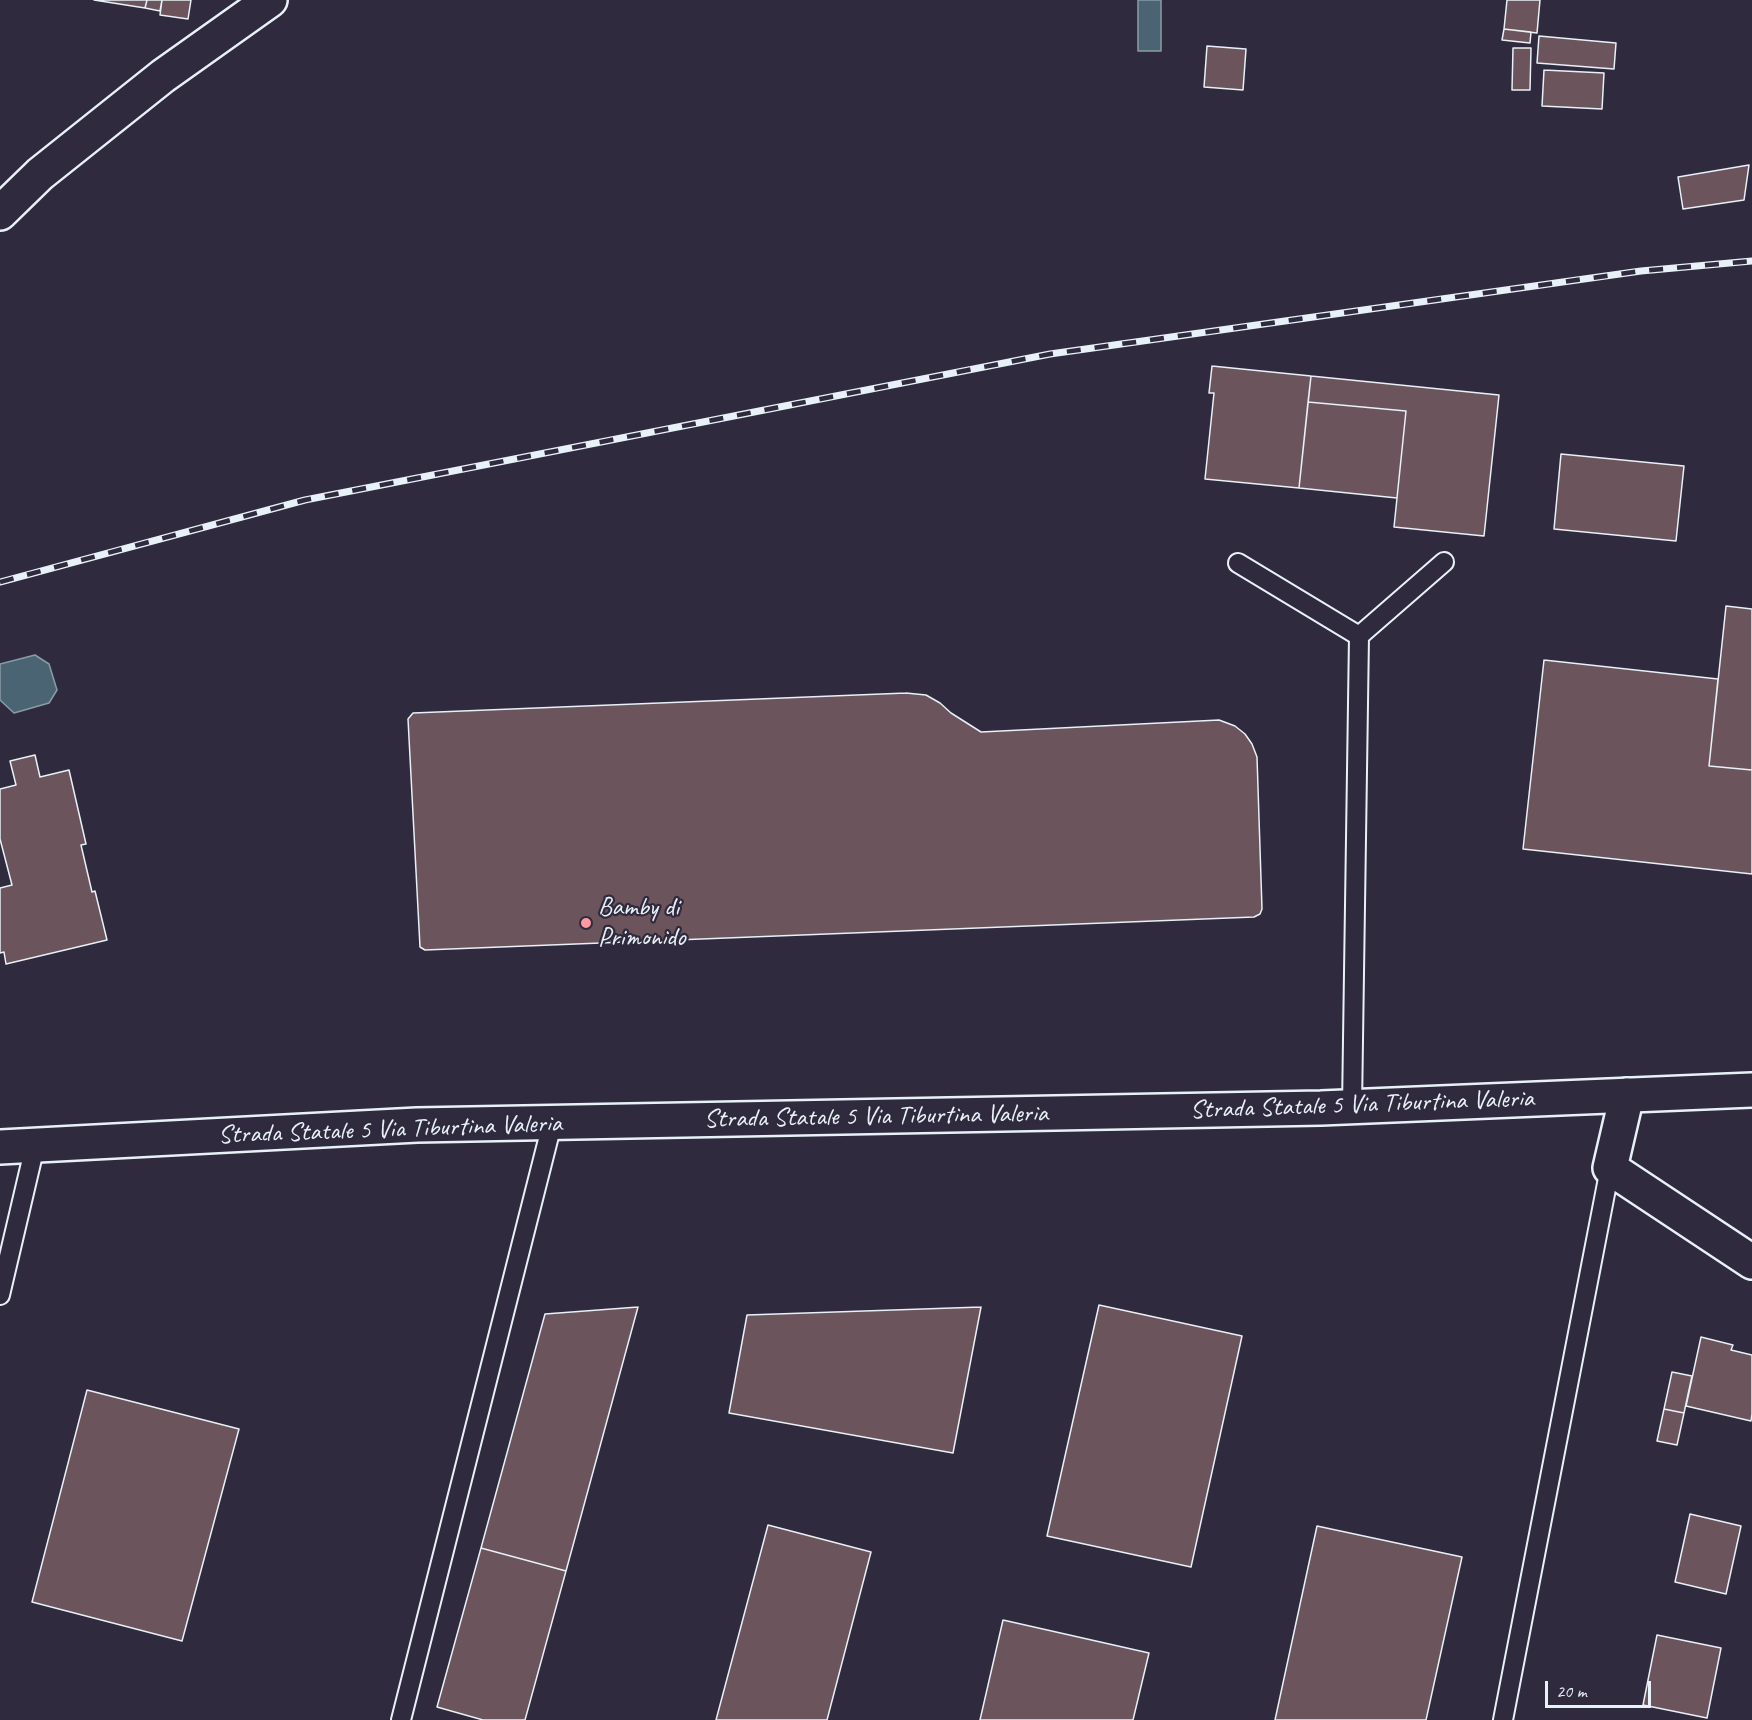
<!DOCTYPE html>
<style>
body{margin:0}
#map{position:relative;width:1752px;height:1720px;overflow:hidden;background:#2f2a3d;font-family:Caveat,sans-serif}
canvas{display:block}
.scale{position:absolute;left:1545px;top:1681px;width:106px;height:27px;box-sizing:border-box;border:3px solid #e8f1f8;border-top:0;padding-left:8px;font-size:18px;line-height:21px;white-space:nowrap;color:#e8f1f8;-webkit-text-stroke:4px #2f2a3d;paint-order:stroke}
</style>
<div id="map">
<canvas width="1752" height="1720"></canvas>
<div class="scale">20 m</div>
</div>
<script>
const g = document.querySelector('canvas').getContext('2d');
g.lineJoin = 'round';
function paint(path, color) { g.fillStyle = color; g.fill(path, 'evenodd'); }
const shape = rows => new Path2D(rows.map(r => 'M' + r).join(''));
function trace(path, color, width, dash) { g.strokeStyle = color; g.lineWidth = width; g.lineCap = dash ? 'butt' : 'round'; g.setLineDash(dash || []); g.stroke(path); }
function drawText(font, color, halo, rows, align = 'center') {
  g.font = font + ' Caveat,sans-serif'; g.lineWidth = 4.5; g.setLineDash([]); g.textBaseline = 'middle'; g.strokeStyle = halo; g.fillStyle = color; for (const [text, x, y, turn = 0] of rows) {
    g.save(); g.translate(x, y); g.rotate((+turn || 0) * Math.PI / 180); g.textAlign = isNaN(turn) ? turn : align; if (halo) g.strokeText(text, 0, 0); g.fillText(text, 0, 0); g.restore();
  }
}
const water = shape([
 [1138,0,1161,0,1161,51,1138,51,1138,0],
 [35,655,49,664,57,690,49,703,14,713,0,700,0,664,35,655]
]);
paint(water, '#4b6473');
trace(water, '#8a9ca8', 1.5);
const building = shape([
 [94,0,147,0,145,8,94,0],
 [147,0,162,0,160,11,145,8,147,0],
 [162,0,191,0,188,19,160,15,162,0],
 [1507,0,1540,0,1537,33,1504,29,1507,0],
 [1504,29,1531,32,1530,43,1502,40,1504,29],
 [1539,36,1616,43,1614,69,1537,63,1539,36],
 [1207,46,1246,49,1243,90,1204,87,1207,46],
 [1513,48,1531,48,1530,90,1512,90,1513,48],
 [1544,70,1604,73,1602,109,1542,106,1544,70],
 [1749,165,1744,200,1683,209,1678,177,1749,165],
 [1212,366,1311,376,1299,488,1205,479,1214,393,1209,393,1212,366],
 [1311,376,1499,395,1484,536,1394,527,1406,411,1308,402,1311,376],
 [1308,402,1406,411,1397,498,1299,488,1308,402],
 [1561,454,1684,466,1676,541,1554,529,1561,454],
 [1726,606,1752,609,1752,770,1709,766,1726,606],
 [1544,660,1718,679,1709,766,1752,770,1752,874,1523,849,1544,660],
 [906,693,926,695,940,703,951,713,981,732,1219,720,1235,726,1245,734,1252,744,1257,757,1262,909,1260,914,1254,917,425,950,420,947,408,719,413,713,906,693],
 [35,755,40,777,69,770,86,844,81,845,92,892,95,891,107,940,6,964,4,952,0,953,0,888,12,885,0,839,0,789,16,785,10,761,35,755],
 [1099,1305,1242,1336,1191,1567,1047,1536,1099,1305],
 [638,1307,566,1571,481,1548,545,1314,638,1307],
 [981,1307,953,1453,729,1413,747,1315,981,1307],
 [1701,1337,1733,1345,1731,1350,1752,1355,1752,1414,1751,1421,1686,1406,1701,1337],
 [1672,1372,1692,1376,1684,1413,1664,1409,1672,1372],
 [87,1390,239,1429,182,1641,32,1602,87,1390],
 [1664,1409,1684,1413,1677,1445,1657,1441,1664,1409],
 [1690,1514,1741,1526,1726,1594,1675,1582,1690,1514],
 [768,1525,871,1552,827,1720,716,1720,768,1525],
 [1317,1526,1462,1557,1426,1720,1275,1720,1317,1526],
 [481,1548,566,1571,525,1720,483,1720,437,1707,481,1548],
 [1003,1620,1149,1653,1133,1720,980,1720,1003,1620],
 [1657,1635,1721,1648,1707,1718,1643,1705,1657,1635]
]);
paint(building, '#6b545b');
trace(building, '#e8f1f8', 1.5);
const service = shape([
 [1238,563,1359,636,1352,1107],
 [1359,636,1444,562],
 [0,1295,35,1146],
 [401,1720,552,1124],
 [1503,1720,1610,1168]
]);
const minor = shape([
 [0,213,40,174,163,76,270,0],
 [1627,1095,1610,1168,1752,1262]
]);
const primary = shape([
 [0,1147,417,1125,1321,1108,1752,1090]
]);
trace(service, '#e8f1f8', 22);
trace(minor, '#e8f1f8', 38);
trace(primary, '#e8f1f8', 38);
trace(service, '#2f2a3d', 18);
trace(minor, '#2f2a3d', 33);
trace(primary, '#2f2a3d', 33);
const rail = shape([
 [0,582,305,500,1050,354,1641,271,1752,261]
]);
trace(rail, '#e8f1f8', 7);
trace(rail, '#2f2a3d', 4.5, [14]);
for (const [x, y, r, color] of [
 [586,923,6,"#ff9aa2"]
]) { const dot = new Path2D(); dot.arc(x, y, r, 0, 2 * Math.PI); g.fillStyle = color; g.fill(dot); trace(dot, '#2f2a3d', 2); }
drawText('26px', '#e8f1f8', '#2f2a3d', [
 ["Bamby di",598,908],
 ["Primonido",598,938]
], 'left');
drawText('26px', '#e8f1f8', '#2f2a3d', [
 ["Strada Statale 5 Via Tiburtina Valeria",1362,1105,-2],
 ["Strada Statale 5 Via Tiburtina Valeria",876,1117,-1],
 ["Strada Statale 5 Via Tiburtina Valeria",390,1130,-2]
]);
</script>
